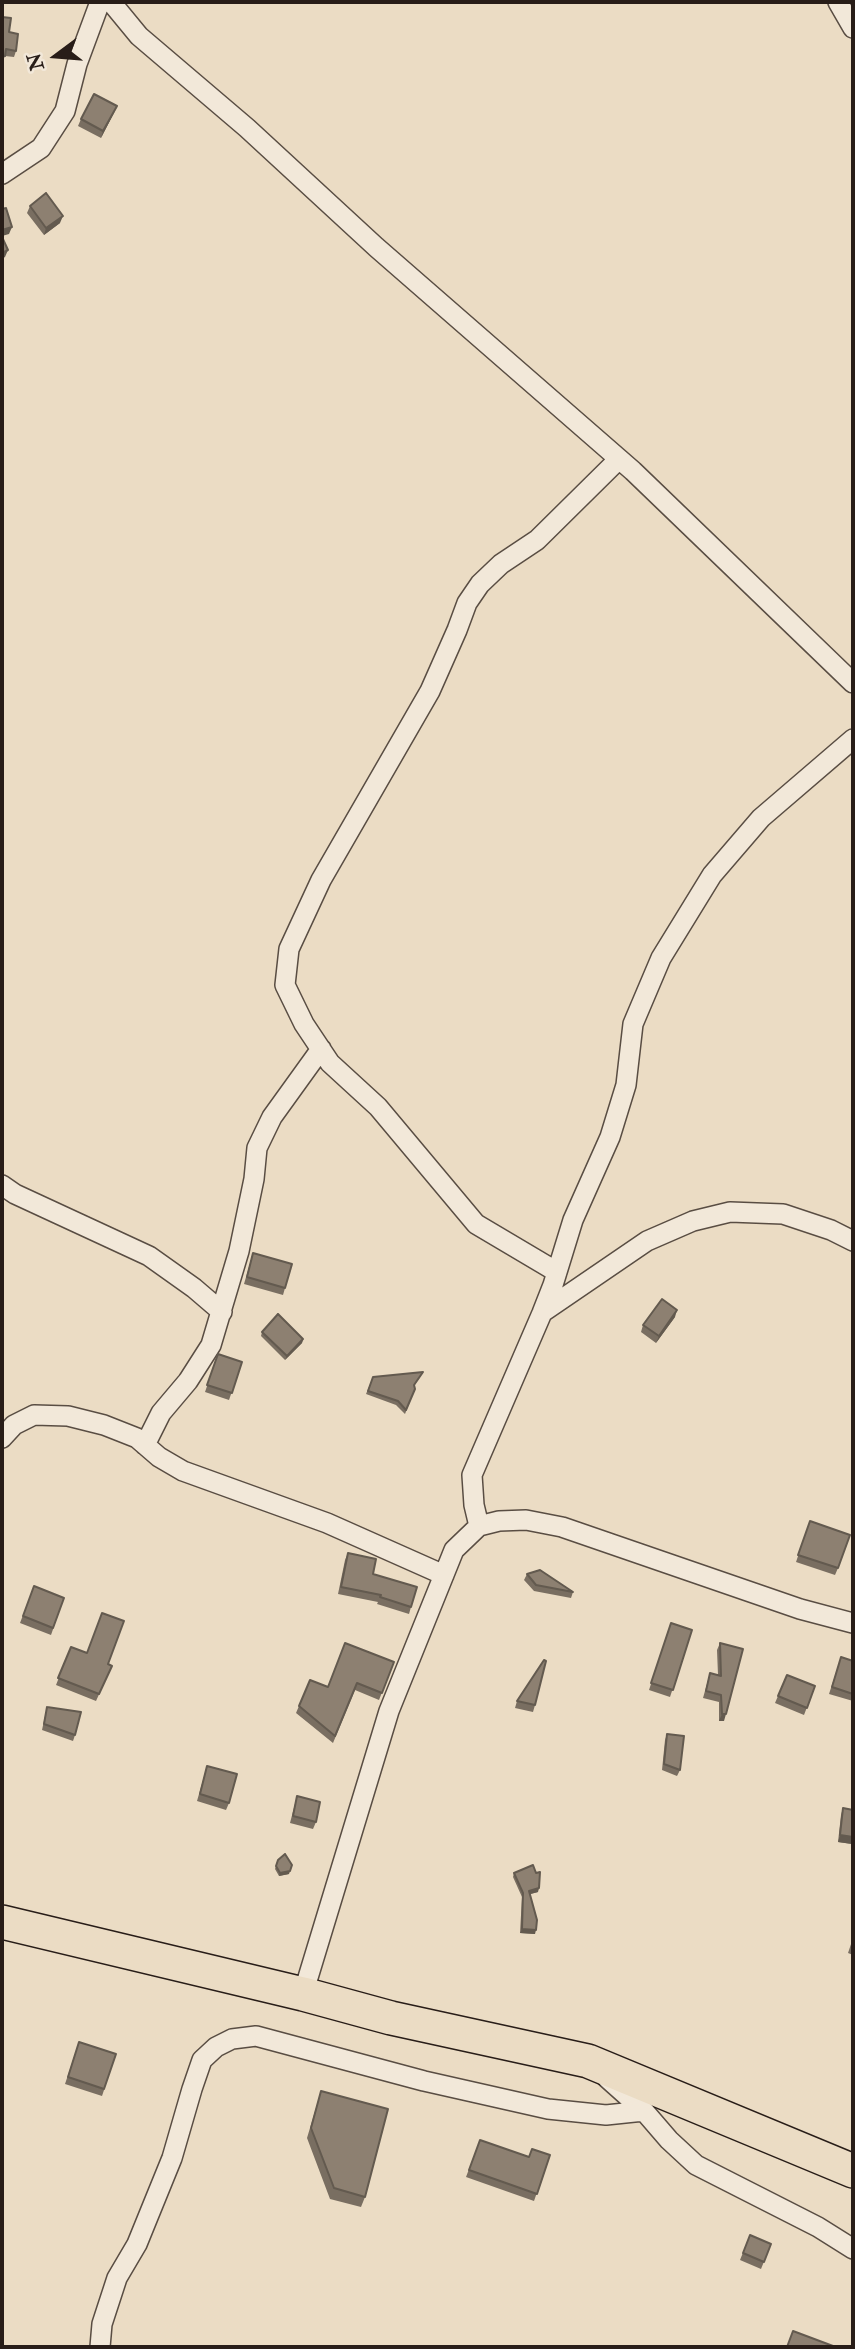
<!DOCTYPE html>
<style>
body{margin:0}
#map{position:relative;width:855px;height:2349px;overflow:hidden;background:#ebdcc4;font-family:"IM FELL Double Pica",serif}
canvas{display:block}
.frame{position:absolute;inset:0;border:4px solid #281d18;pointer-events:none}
.north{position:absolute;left:21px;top:21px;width:70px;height:70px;-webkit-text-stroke:5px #f2e8d9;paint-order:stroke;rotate:254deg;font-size:19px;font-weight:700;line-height:28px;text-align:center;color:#281d18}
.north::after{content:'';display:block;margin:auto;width:24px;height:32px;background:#281d18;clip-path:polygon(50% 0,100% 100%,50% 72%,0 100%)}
</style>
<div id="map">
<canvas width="855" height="2349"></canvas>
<div class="frame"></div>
<div class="north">N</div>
</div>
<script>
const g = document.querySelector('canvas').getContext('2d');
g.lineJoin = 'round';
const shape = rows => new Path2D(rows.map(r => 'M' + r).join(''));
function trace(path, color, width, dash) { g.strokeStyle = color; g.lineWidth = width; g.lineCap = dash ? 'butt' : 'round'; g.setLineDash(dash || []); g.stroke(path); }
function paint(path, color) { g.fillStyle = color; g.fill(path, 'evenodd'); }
const minor = shape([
 [111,2,139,36,247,128,376,247,633,471,853,683],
 [838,2,853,28],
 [2,174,41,148,65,111,77,64,100,2],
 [2,1185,15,1194,149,1256,194,1288,222,1312],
 [557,1272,476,1224,378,1107,330,1063,304,1024,285,985,289,949,321,880,430,691,457,630,467,603,480,584,501,564,537,540,619,459],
 [543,1312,647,1241,693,1221,730,1212,783,1214,831,1230,853,1241],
 [2,1438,14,1425,34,1415,68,1416,104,1425,137,1438,159,1457,183,1471,327,1523,444,1575],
 [145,1445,161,1413,188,1381,211,1345,239,1251,254,1179,257,1148,272,1117,321,1049],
 [479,1526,474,1505,472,1475,542,1313,553,1285,573,1220,610,1137,626,1085,633,1024,661,958,712,875,761,818,853,739],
 [303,1994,389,1711,454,1550,479,1526,499,1521,526,1520,562,1527,800,1609,853,1623],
 [607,2078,644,2111,669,2140,696,2165,818,2227,853,2249],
 [100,2347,102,2324,117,2278,137,2244,172,2158,192,2089,202,2060,216,2047,232,2039,256,2036,424,2081,548,2109,606,2115,644,2111]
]);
const trunk = shape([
 [2,1922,303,1994,391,2018,588,2061,853,2171]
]);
trace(minor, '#594d43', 22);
trace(trunk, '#281d18', 36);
trace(minor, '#f2e8d9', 19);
trace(trunk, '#ebdcc4', 33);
paint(shape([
 [2,17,16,51,14,57,5,56,2,63],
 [117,106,101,138,78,126,81,119],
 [30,206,60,223,44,235,27,213],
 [253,1253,285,1288,283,1295,244,1284],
 [675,1317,656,1343,641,1332,643,1325],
 [262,1332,303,1339,302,1343,285,1360,261,1336],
 [218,1354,242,1362,229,1400,205,1392],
 [423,1372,414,1386,415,1389,405,1414,396,1405,366,1394,373,1377],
 [810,1521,838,1568,835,1575,796,1562],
 [348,1553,411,1607,409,1614,377,1604,378,1602,338,1594,345,1560],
 [527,1574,573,1592,571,1598,534,1591,524,1580],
 [34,1586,64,1598,51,1635,20,1623],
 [671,1623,692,1630,670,1697,649,1690],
 [720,1643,724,1721,719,1721,719,1702,703,1698,710,1673,718,1675,717,1650],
 [71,1647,112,1666,96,1701,56,1685],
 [841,1657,853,1661,853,1701,829,1694],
 [394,1662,379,1700,355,1690,333,1743,296,1713,310,1680,328,1687],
 [787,1675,815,1686,804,1715,775,1703],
 [517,1701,535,1705,533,1712,515,1708],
 [47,1707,75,1735,73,1741,42,1730],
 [667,1734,680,1770,677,1776,662,1770,665,1740],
 [207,1766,229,1803,226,1810,197,1801],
 [297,1796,316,1822,313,1829,290,1823],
 [843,1808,853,1810,852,1844,838,1842,841,1815],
 [278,1860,289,1874,279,1876,275,1869],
 [514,1873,538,1892,530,1894,535,1934,520,1933,522,1897,513,1877],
 [853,1938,853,1955,848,1953],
 [79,2042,116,2054,102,2096,65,2084],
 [321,2091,365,2197,361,2207,330,2199,307,2138],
 [480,2140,529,2157,550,2155,534,2201,466,2177],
 [750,2235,771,2244,761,2269,740,2260]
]), '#796e61');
paint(shape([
 [117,106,114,113,101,138,103,131],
 [63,216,60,223,44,235,46,228],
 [12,227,9,234,2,236,2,230],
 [8,250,5,257,2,259,2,253],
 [677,1310,675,1317,656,1343,659,1336],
 [303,1339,302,1343,285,1360,287,1356],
 [722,1714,726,1714,724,1721,719,1721],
 [840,1835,853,1837,852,1844,838,1842],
 [290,1871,289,1874,279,1876,280,1873],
 [539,1888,538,1892,527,1895,529,1891],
 [522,1929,536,1930,535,1934,520,1933]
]), '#635a4f');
const building = shape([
 [2,17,11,18,9,32,18,34,16,51,6,49,5,56,2,56,2,17],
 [94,94,117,106,103,131,81,119,94,94],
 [46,193,63,216,46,228,30,206,46,193],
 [6,208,12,227,2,230,2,209,6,208],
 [2,237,8,250,2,253,2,237],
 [253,1253,292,1264,285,1288,247,1277,253,1253],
 [662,1299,677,1310,659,1336,643,1325,662,1299],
 [278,1314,303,1339,287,1356,262,1332,278,1314],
 [218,1354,242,1362,232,1393,207,1385,218,1354],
 [423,1372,414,1385,415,1389,406,1410,398,1401,368,1391,373,1377,423,1372],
 [810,1521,850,1535,838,1568,798,1555,810,1521],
 [348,1553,376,1559,373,1574,417,1587,411,1607,380,1597,381,1595,341,1587,348,1553],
 [540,1570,573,1592,536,1585,527,1574,540,1570],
 [34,1586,64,1598,53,1628,23,1616,34,1586],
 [102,1613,124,1621,108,1664,112,1666,99,1694,58,1678,71,1647,87,1653,102,1613],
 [671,1623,692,1630,673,1690,651,1683,671,1623],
 [345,1643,394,1662,382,1693,357,1683,335,1736,299,1706,310,1680,328,1687,345,1643],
 [720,1643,743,1649,726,1714,722,1714,721,1695,706,1691,710,1673,721,1676,720,1643],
 [841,1657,853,1661,853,1694,832,1687,841,1657],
 [544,1660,546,1661,535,1705,517,1701,544,1660],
 [787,1675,815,1686,807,1708,778,1696,787,1675],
 [47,1707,81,1712,75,1735,44,1724,47,1707],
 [667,1734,684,1736,680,1770,664,1764,667,1734],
 [207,1766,237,1774,229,1803,200,1794,207,1766],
 [297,1796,320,1802,316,1822,293,1816,297,1796],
 [843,1808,853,1810,853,1837,840,1835,843,1808],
 [285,1854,292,1865,290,1871,280,1873,276,1866,278,1860,285,1854],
 [533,1865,536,1873,540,1872,539,1888,529,1891,537,1920,536,1930,522,1929,523,1893,514,1873,533,1865],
 [79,2042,116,2054,104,2089,68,2077,79,2042],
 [321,2091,388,2109,365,2197,334,2188,311,2128,321,2091],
 [480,2140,529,2157,532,2149,550,2155,537,2194,469,2170,480,2140],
 [750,2235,771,2244,764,2262,743,2253,750,2235],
 [793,2331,833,2346,832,2347,787,2347,793,2331]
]);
paint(building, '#8d8071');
trace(building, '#635a4f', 2);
</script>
